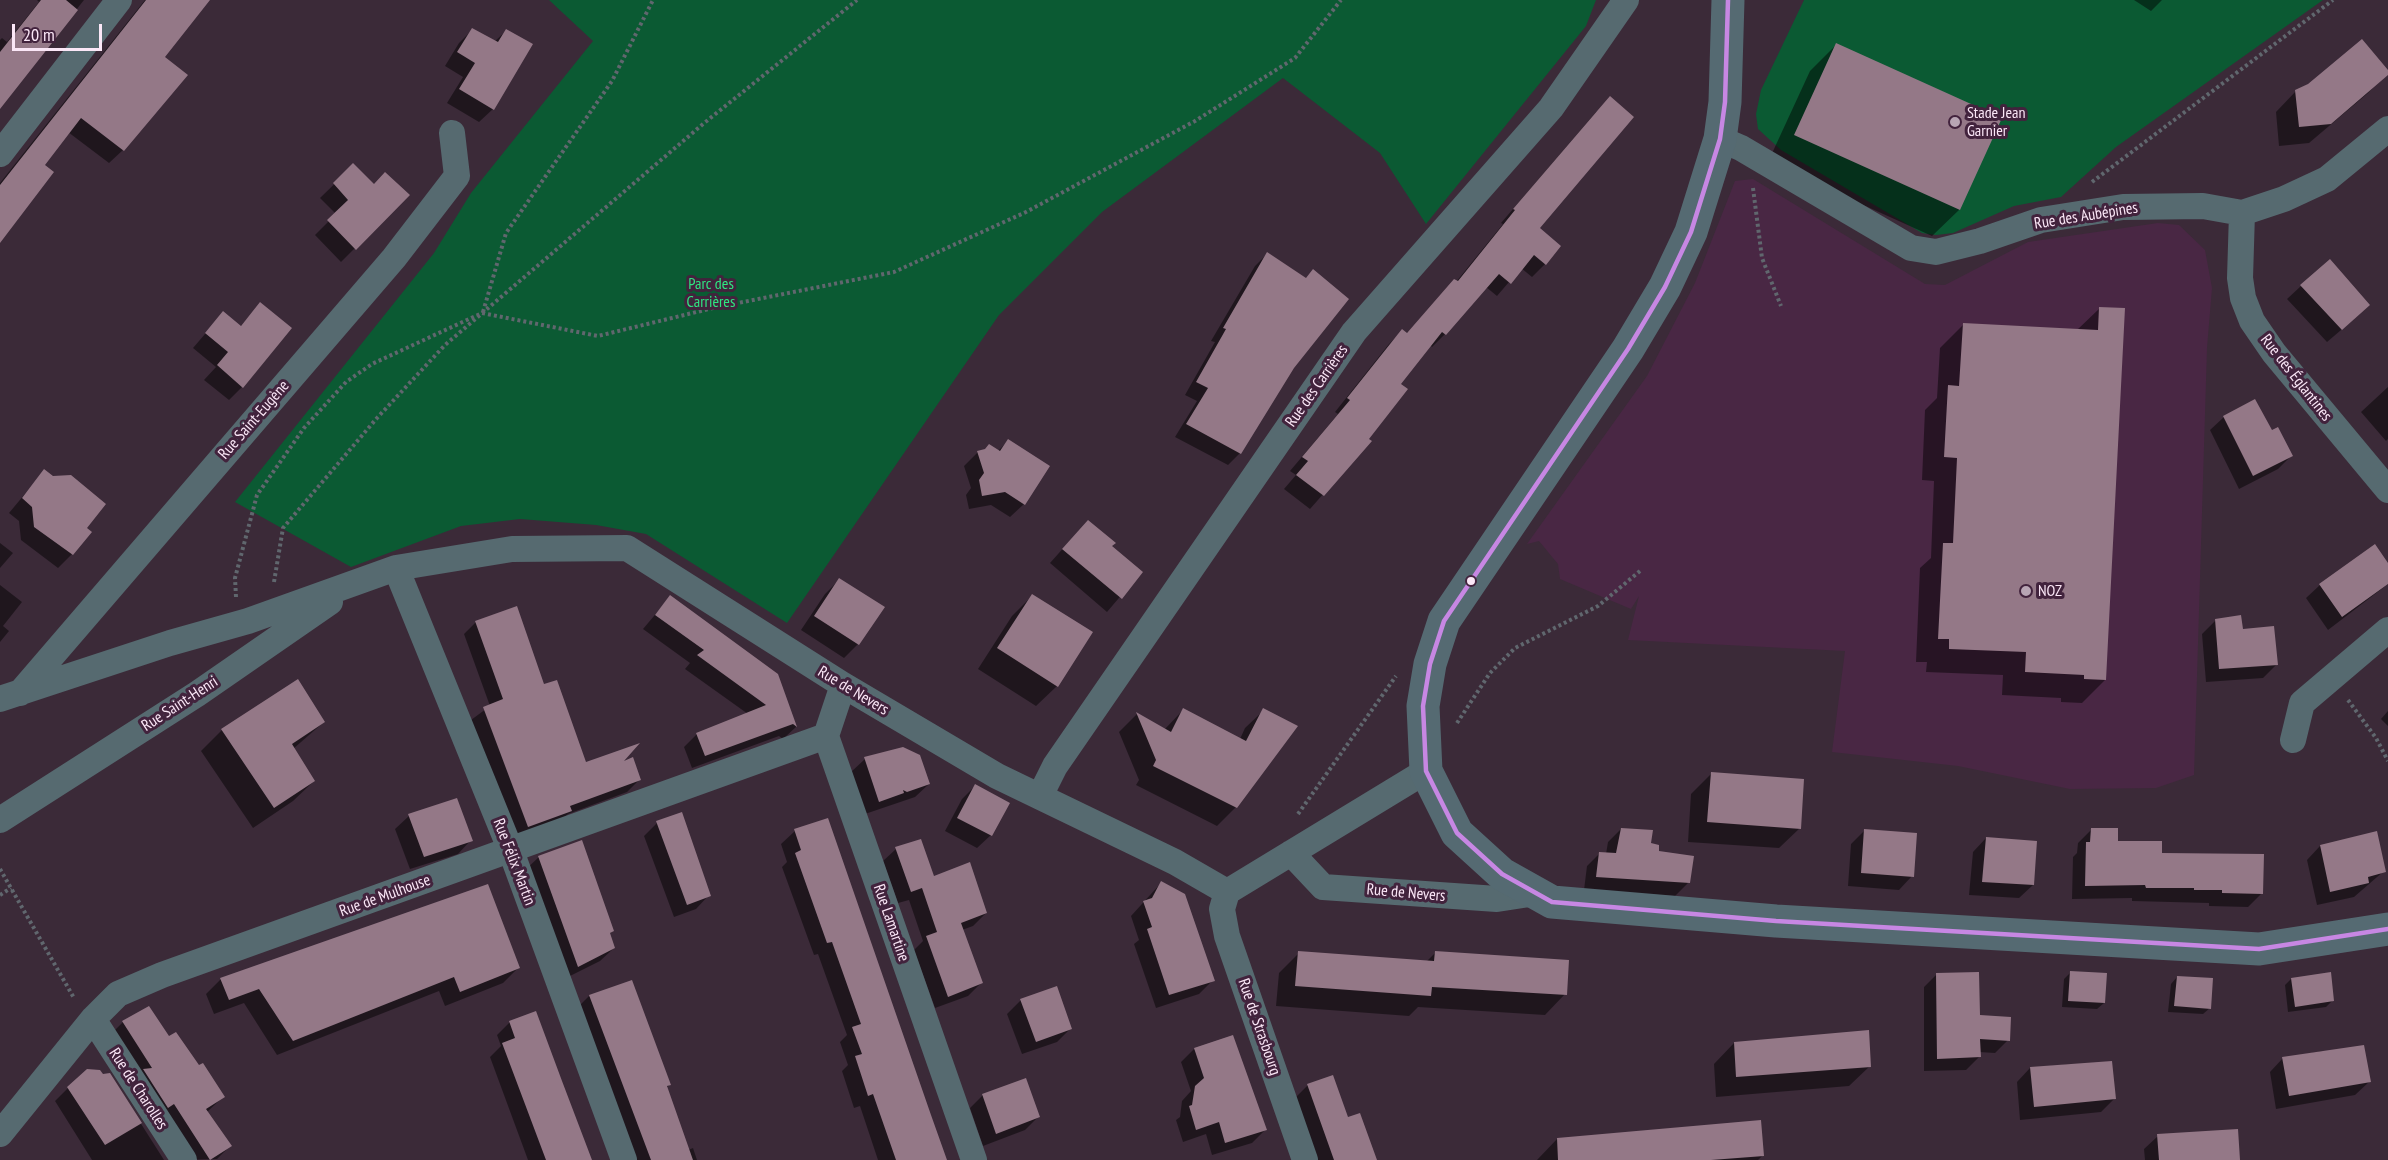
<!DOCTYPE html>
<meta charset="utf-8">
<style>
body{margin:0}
#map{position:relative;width:2388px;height:1160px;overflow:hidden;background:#3b2a38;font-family:"PT Sans Narrow",sans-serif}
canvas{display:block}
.scale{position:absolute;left:12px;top:24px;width:90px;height:27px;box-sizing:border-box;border:3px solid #fbe7f7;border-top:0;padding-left:8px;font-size:18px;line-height:21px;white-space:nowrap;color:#fbe7f7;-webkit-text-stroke:4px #42233d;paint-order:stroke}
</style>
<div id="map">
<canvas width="2388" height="1160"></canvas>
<div class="scale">20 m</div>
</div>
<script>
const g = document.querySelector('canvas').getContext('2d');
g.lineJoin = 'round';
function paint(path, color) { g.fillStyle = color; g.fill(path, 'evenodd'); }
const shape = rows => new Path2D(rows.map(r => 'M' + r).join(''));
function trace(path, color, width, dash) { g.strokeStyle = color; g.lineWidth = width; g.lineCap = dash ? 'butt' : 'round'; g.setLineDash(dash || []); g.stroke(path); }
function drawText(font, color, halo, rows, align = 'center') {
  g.font = font + ' "PT Sans Narrow",sans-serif'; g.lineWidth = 6; g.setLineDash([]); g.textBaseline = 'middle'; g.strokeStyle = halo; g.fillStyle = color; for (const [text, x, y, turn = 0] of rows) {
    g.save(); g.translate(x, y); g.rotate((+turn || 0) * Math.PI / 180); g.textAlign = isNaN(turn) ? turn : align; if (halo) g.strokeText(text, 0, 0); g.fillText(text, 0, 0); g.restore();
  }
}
paint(shape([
 [1753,179,1925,284,1945,285,2028,242,2158,223,2179,225,2205,250,2212,288,2207,348,2194,775,2156,788,2070,789,1958,766,1832,752,1845,651,1628,640,1639,596,1631,609,1560,579,1558,564,1539,541,1527,544,1647,376,1695,283,1735,181]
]), '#492744');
paint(shape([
 [549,0,1596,0,1586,26,1426,224,1380,153,1283,78,1102,212,999,315,787,623,646,534,596,525,520,519,461,526,351,567,235,502,434,253,471,193,593,41],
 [1804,0,2323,0,2116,147,2061,197,2014,206,1953,233,1936,235,1922,233,1781,150,1758,129,1756,114,1761,90]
]), '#0b5a33');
paint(shape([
 [37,0,84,0,0,106,0,40,2,38,7,42,39,2],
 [145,0,208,0,163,57,123,150,109,163,68,132,42,165,0,241,0,183],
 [2134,0,2162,0,2151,11],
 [472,30,494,42,506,31,493,109,479,122,447,103,463,77,445,66,459,43],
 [1836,45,2000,119,1959,210,1932,236,1768,162,1810,71],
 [2388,72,2368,93,2309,143,2279,146,2276,112,2296,91],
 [1597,111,1538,228,1545,264,1532,277,1521,268,1497,296,1486,287,1445,334,1432,347,1430,345,1399,385,1367,439,1370,441,1310,509,1284,489,1296,475,1290,471,1338,414,1335,412,1389,344,1402,331,1406,334,1456,282,1503,224,1501,223],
 [353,166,374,186,408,195,341,262,315,235,336,214,320,198],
 [1267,254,1293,367,1240,453,1228,465,1175,437,1197,401,1185,395,1215,342,1211,341,1255,266],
 [2301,286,2354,319,2327,342,2287,299],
 [260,304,242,387,229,400,204,380,216,367,193,348,223,313,240,327],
 [2100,308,2105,680,2082,703,2061,702,2061,698,2002,695,2003,675,1926,672,1927,662,1916,662,1920,568,1931,558,1934,481,1922,480,1925,410,1937,398,1940,348,1963,325,2077,330],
 [2388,387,2388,439,2386,441,2361,412],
 [2224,417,2271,432,2291,456,2278,469,2239,489,2210,430],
 [1008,441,1024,504,1010,517,991,505,969,509,966,495,971,488,964,466,978,452,998,451],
 [44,471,85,528,72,554,58,568,21,540,19,521,9,513],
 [1075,535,1110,547,1141,572,1107,612,1050,563],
 [0,543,13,553,0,568],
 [2388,566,2388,584,2328,630,2306,598,2320,585],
 [839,580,858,644,844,658,801,630,825,594],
 [0,585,22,602,3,626,9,631,0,642],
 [1032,596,1057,686,1036,706,978,669,1012,616],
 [670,597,777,675,796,727,783,739,779,736,692,768,684,747,697,734,748,714,685,669,690,663,643,629],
 [2216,620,2241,631,2277,664,2263,678,2206,682,2202,634],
 [476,622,543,686,586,764,619,764,639,780,627,792,568,814,558,823,516,838,471,720,490,706,464,634],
 [298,682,324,722,293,749,314,781,293,801,253,828,201,751,222,730],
 [1183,710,1240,739,1245,728,1264,710,1236,807,1217,826,1136,785,1139,780,1119,732,1137,714,1164,730],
 [2388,711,2388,726,2381,719],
 [865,759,929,784,915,797,865,814,851,772],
 [1711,774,1800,828,1779,848,1688,842,1691,794],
 [975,786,991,835,977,848,945,831,962,799],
 [409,816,471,840,458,854,410,869,395,829],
 [657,823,709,895,696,909,674,917,644,836],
 [1621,829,1649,844,1688,883,1675,896,1584,890,1587,866,1600,853,1606,854,1608,842],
 [1865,830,1912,876,1899,890,1848,886,1851,844],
 [2091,830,2116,843,2161,855,2261,894,2248,907,2209,906,2209,903,2132,901,2132,898,2072,899,2073,857,2077,853,2078,843],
 [795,831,940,1160,878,1160,860,1106,854,1108,842,1071,848,1065,840,1042,847,1035,818,954,814,955,782,867,787,862,781,844],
 [1986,838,2033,885,2019,898,1969,895,1973,852],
 [2320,846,2384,871,2354,897,2317,905,2307,860],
 [896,849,986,913,973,926,962,930,981,983,968,996,935,1008,914,950,923,941,909,900,898,903,883,861],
 [539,857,613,931,609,934,614,948,600,961,564,979,525,870],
 [1161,883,1213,980,1199,994,1156,1008,1134,944,1139,940,1131,916],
 [1436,952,1565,994,1545,1015,1418,1007,1409,1016,1276,1006,1279,973,1299,953,1426,962],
 [518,968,503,983,445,1006,439,991,277,1055,244,1003,214,1014,206,994,221,979],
 [2070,973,2104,1003,2097,1009,2062,1007,2064,979],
 [1937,974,1978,1016,2008,1040,1995,1053,1979,1052,1979,1057,1966,1070,1924,1071,1924,987],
 [2177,977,2210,1008,2203,1014,2168,1012,2171,984],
 [2291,979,2333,1000,2326,1007,2288,1012,2285,985],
 [589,996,669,1085,666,1088,688,1150,693,1148,697,1160,634,1160,577,1008],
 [1021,1000,1070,1029,1057,1042,1022,1054,1007,1014],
 [123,1022,168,1038,223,1097,207,1112,230,1146,217,1159,181,1160,110,1035],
 [510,1022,590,1160,528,1160,490,1057,501,1046,497,1035],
 [1734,1043,1870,1066,1849,1086,1716,1097,1714,1064],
 [1194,1049,1265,1130,1252,1143,1212,1155,1206,1134,1183,1142,1176,1120,1180,1117,1182,1101,1191,1091,1181,1062],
 [2323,1051,2323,1054,2369,1082,2355,1095,2276,1109,2270,1072,2283,1058],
 [2072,1064,2115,1098,2101,1112,2020,1120,2017,1082,2030,1068],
 [110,1075,164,1160,92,1160,55,1101,68,1088],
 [1308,1085,1347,1119,1370,1160,1318,1160,1295,1098],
 [983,1095,1038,1117,1025,1130,983,1146,970,1108],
 [2158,1136,2239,1160,2145,1160,2144,1149],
 [1557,1139,1763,1155,1758,1160,1537,1160]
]), '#0007');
paint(shape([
 [41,0,66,0,78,10,0,109,0,52],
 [146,0,210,0,165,57,188,75,124,151,81,118,45,165,54,172,0,243,0,185],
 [472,28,498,42,506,29,533,44,494,110,459,89,475,63,457,52],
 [2362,39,2388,70,2388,75,2331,124,2299,127,2295,90,2308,84],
 [1836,43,2002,118,1960,210,1794,135],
 [1610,96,1634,117,1540,228,1561,246,1546,265,1534,255,1511,284,1499,274,1446,335,1442,332,1401,384,1408,389,1369,439,1372,441,1324,496,1296,475,1308,461,1302,457,1350,400,1347,398,1402,329,1407,333,1454,279,1458,281,1515,210,1513,209],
 [353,163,374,184,385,172,410,195,356,250,327,220,348,200,333,183],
 [1267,252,1306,278,1313,269,1349,299,1294,368,1241,454,1186,424,1208,388,1196,382,1226,329,1223,328],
 [2330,259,2370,305,2342,330,2300,285],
 [260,302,292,328,243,388,217,365,228,352,205,333,223,311,241,326],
 [2099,307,2125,308,2106,680,2084,679,2084,675,2025,672,2026,652,1949,649,1949,639,1938,639,1943,543,1953,543,1957,458,1944,457,1948,385,1959,386,1963,323,2098,330],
 [2255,399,2272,430,2278,427,2293,456,2253,476,2223,416],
 [1008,439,1050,466,1025,505,1005,492,982,496,979,480,984,473,977,451,985,449,989,444,1000,451],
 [44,469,53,476,71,475,106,504,87,528,92,532,73,555,34,527,32,507,22,498],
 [1088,520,1116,543,1112,546,1143,572,1122,599,1062,549],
 [2375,544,2388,563,2388,584,2342,617,2319,584],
 [839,578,885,607,859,645,814,616],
 [1032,594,1093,632,1058,687,997,648],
 [670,595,778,674,797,727,793,724,705,756,696,733,766,705,697,655,704,650,655,615],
 [517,606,544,684,557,680,586,762,640,743,624,761,633,757,641,780,570,806,572,811,528,827,483,707,503,699,475,621],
 [2241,615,2243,629,2274,626,2278,665,2219,669,2215,619],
 [298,679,325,722,292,744,315,781,274,808,221,729],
 [1183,708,1246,741,1263,708,1298,726,1237,808,1153,766,1156,760,1136,712,1171,732],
 [903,747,920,755,930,784,907,792,903,790,904,793,879,802,864,757],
 [1711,772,1804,779,1801,829,1707,822],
 [975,784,1010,803,992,836,957,818],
 [457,798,473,841,424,857,408,814],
 [682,812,711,896,687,905,656,821],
 [828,818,931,1115,947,1160,896,1160,873,1094,868,1096,855,1056,862,1054,852,1027,861,1024,832,942,827,943,795,853,801,850,794,829],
 [1621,828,1653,830,1651,843,1659,845,1659,851,1694,856,1690,883,1596,877,1599,852,1616,853],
 [2091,828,2118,828,2118,841,2162,841,2162,853,2264,854,2263,894,2222,893,2222,890,2194,890,2194,888,2146,888,2145,885,2085,886,2086,842,2090,842],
 [1864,829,1917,833,1914,877,1861,873],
 [2377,831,2386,872,2368,877,2369,883,2330,892,2320,845],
 [1986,837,2037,841,2034,885,1982,882],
 [921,839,934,876,970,862,987,913,961,923,983,983,948,997,926,936,937,932,922,888,911,892,895,847],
 [582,840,614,931,610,933,615,948,578,967,538,856],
 [1161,881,1185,894,1215,981,1169,995,1147,929,1152,927,1143,901,1152,898],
 [488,884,520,968,460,992,454,977,293,1041,259,989,229,1000,220,978],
 [1298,951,1434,961,1435,951,1569,960,1567,995,1432,987,1431,996,1295,986],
 [2070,971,2107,973,2105,1003,2068,1001],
 [1979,972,1980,1015,2011,1017,2010,1041,1980,1039,1981,1057,1937,1059,1936,973],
 [2331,972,2334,1001,2295,1007,2291,978],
 [2177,976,2213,978,2211,1009,2174,1006],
 [632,980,671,1085,667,1086,693,1160,651,1160,589,995],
 [1057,986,1072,1029,1036,1042,1020,999],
 [149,1006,169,1036,176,1032,199,1065,203,1063,225,1097,206,1109,232,1146,210,1160,174,1104,168,1108,143,1069,152,1068,122,1021],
 [536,1011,562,1081,592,1160,546,1160,502,1043,515,1038,509,1021],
 [1869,1030,1871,1067,1736,1077,1734,1042],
 [1233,1035,1267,1130,1225,1143,1219,1122,1196,1130,1189,1106,1192,1105,1195,1086,1204,1078,1194,1048],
 [2364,1045,2371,1082,2289,1096,2282,1057],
 [2112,1061,2116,1099,2034,1107,2030,1067],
 [87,1069,100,1070,103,1074,110,1073,142,1123,105,1145,67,1087],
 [1333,1075,1348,1117,1360,1113,1377,1160,1334,1160,1307,1084],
 [1026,1078,1040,1117,996,1134,982,1094],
 [1761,1120,1764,1156,1711,1160,1558,1160,1557,1138],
 [2238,1129,2240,1160,2159,1160,2157,1134]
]), '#947887');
trace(shape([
 [2092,182,2333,0],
 [1753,188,1762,258,1781,306],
 [483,312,506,233,612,81,653,0],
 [274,582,283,528,377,418,445,345,703,124,857,0],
 [236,597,235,578,257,495,304,428,346,382,372,364,482,313,598,336,713,308,894,272,1026,212,1195,121,1295,58,1341,0],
 [2348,700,2376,738,2388,761],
 [1457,723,1490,673,1515,648,1598,606,1640,571],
 [1298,814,1396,676],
 [0,869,74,998],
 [0,895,11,888]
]), '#60676e', 4, [3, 3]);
trace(shape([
 [1720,139,1741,148,1911,248,1936,252,1980,241,2041,220,2123,207,2203,206,2242,213,2284,199,2327,179,2388,129],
 [0,154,119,0],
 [2242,213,2240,278,2243,298,2252,321,2274,353,2388,490],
 [396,568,511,851,624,1160],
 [843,685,826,736,974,1160],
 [20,693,394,258,457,176,452,133],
 [0,699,170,643,248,621,396,568,512,549,627,548,843,685,997,776,1175,862,1227,892],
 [2293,740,2302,703,2388,630],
 [1040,796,1055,766,1354,332,1551,108,1626,0],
 [0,820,197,694,330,602],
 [1291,853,1323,887,1497,899,1536,893],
 [1227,892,1222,909,1227,936,1305,1160],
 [1227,892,1426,771],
 [93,1019,184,1160],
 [0,1134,93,1019,118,994,162,975,826,736]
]), '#566a70', 26);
trace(shape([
 [1728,0,1725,102,1720,139,1691,232,1665,287,1628,349,1444,621,1430,664,1423,706,1426,771,1457,833,1502,874,1552,902,1776,921,2259,949,2388,929]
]), '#556a72', 33);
trace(shape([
 [1728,0,1725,102,1720,139,1691,232,1665,287,1628,349,1444,621,1430,664,1423,706,1426,771,1457,833,1502,874,1552,902,1776,921,2259,949,2388,929]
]), '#c787e3', 4.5);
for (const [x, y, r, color] of [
 [1955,122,6,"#b8a5b4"],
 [1471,581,5,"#fbe7f7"],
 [2026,591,6,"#b8a5b4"]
]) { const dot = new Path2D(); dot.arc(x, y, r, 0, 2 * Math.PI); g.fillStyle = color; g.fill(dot); trace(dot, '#42233d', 2); }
drawText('16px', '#fbe7f7', '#42233d', [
 ["Stade Jean",1967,113],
 ["Garnier",1967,131],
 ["NOZ",2038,591]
], 'left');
drawText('16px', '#fbe7f7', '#42233d', [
 ["Rue des Aubépines",2086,216,-9],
 ["Rue des Églantines",2296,378,52],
 ["Rue des Carrières",1317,386,-55],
 ["Rue Saint-Eugène",254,420,-49],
 ["Rue de Nevers",853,691,31],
 ["Rue Saint-Henri",180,704,-33],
 ["Rue Félix Martin",514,862,69],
 ["Rue de Nevers",1406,893,5],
 ["Rue de Mulhouse",385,896,-20],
 ["Rue Lamartine",891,923,71],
 ["Rue de Strasbourg",1259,1027,71],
 ["Rue de Charolles",138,1089,57]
]);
drawText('16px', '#2ee681', '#42233d', [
 ["Parc des",711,284],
 ["Carrières",711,302]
]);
</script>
